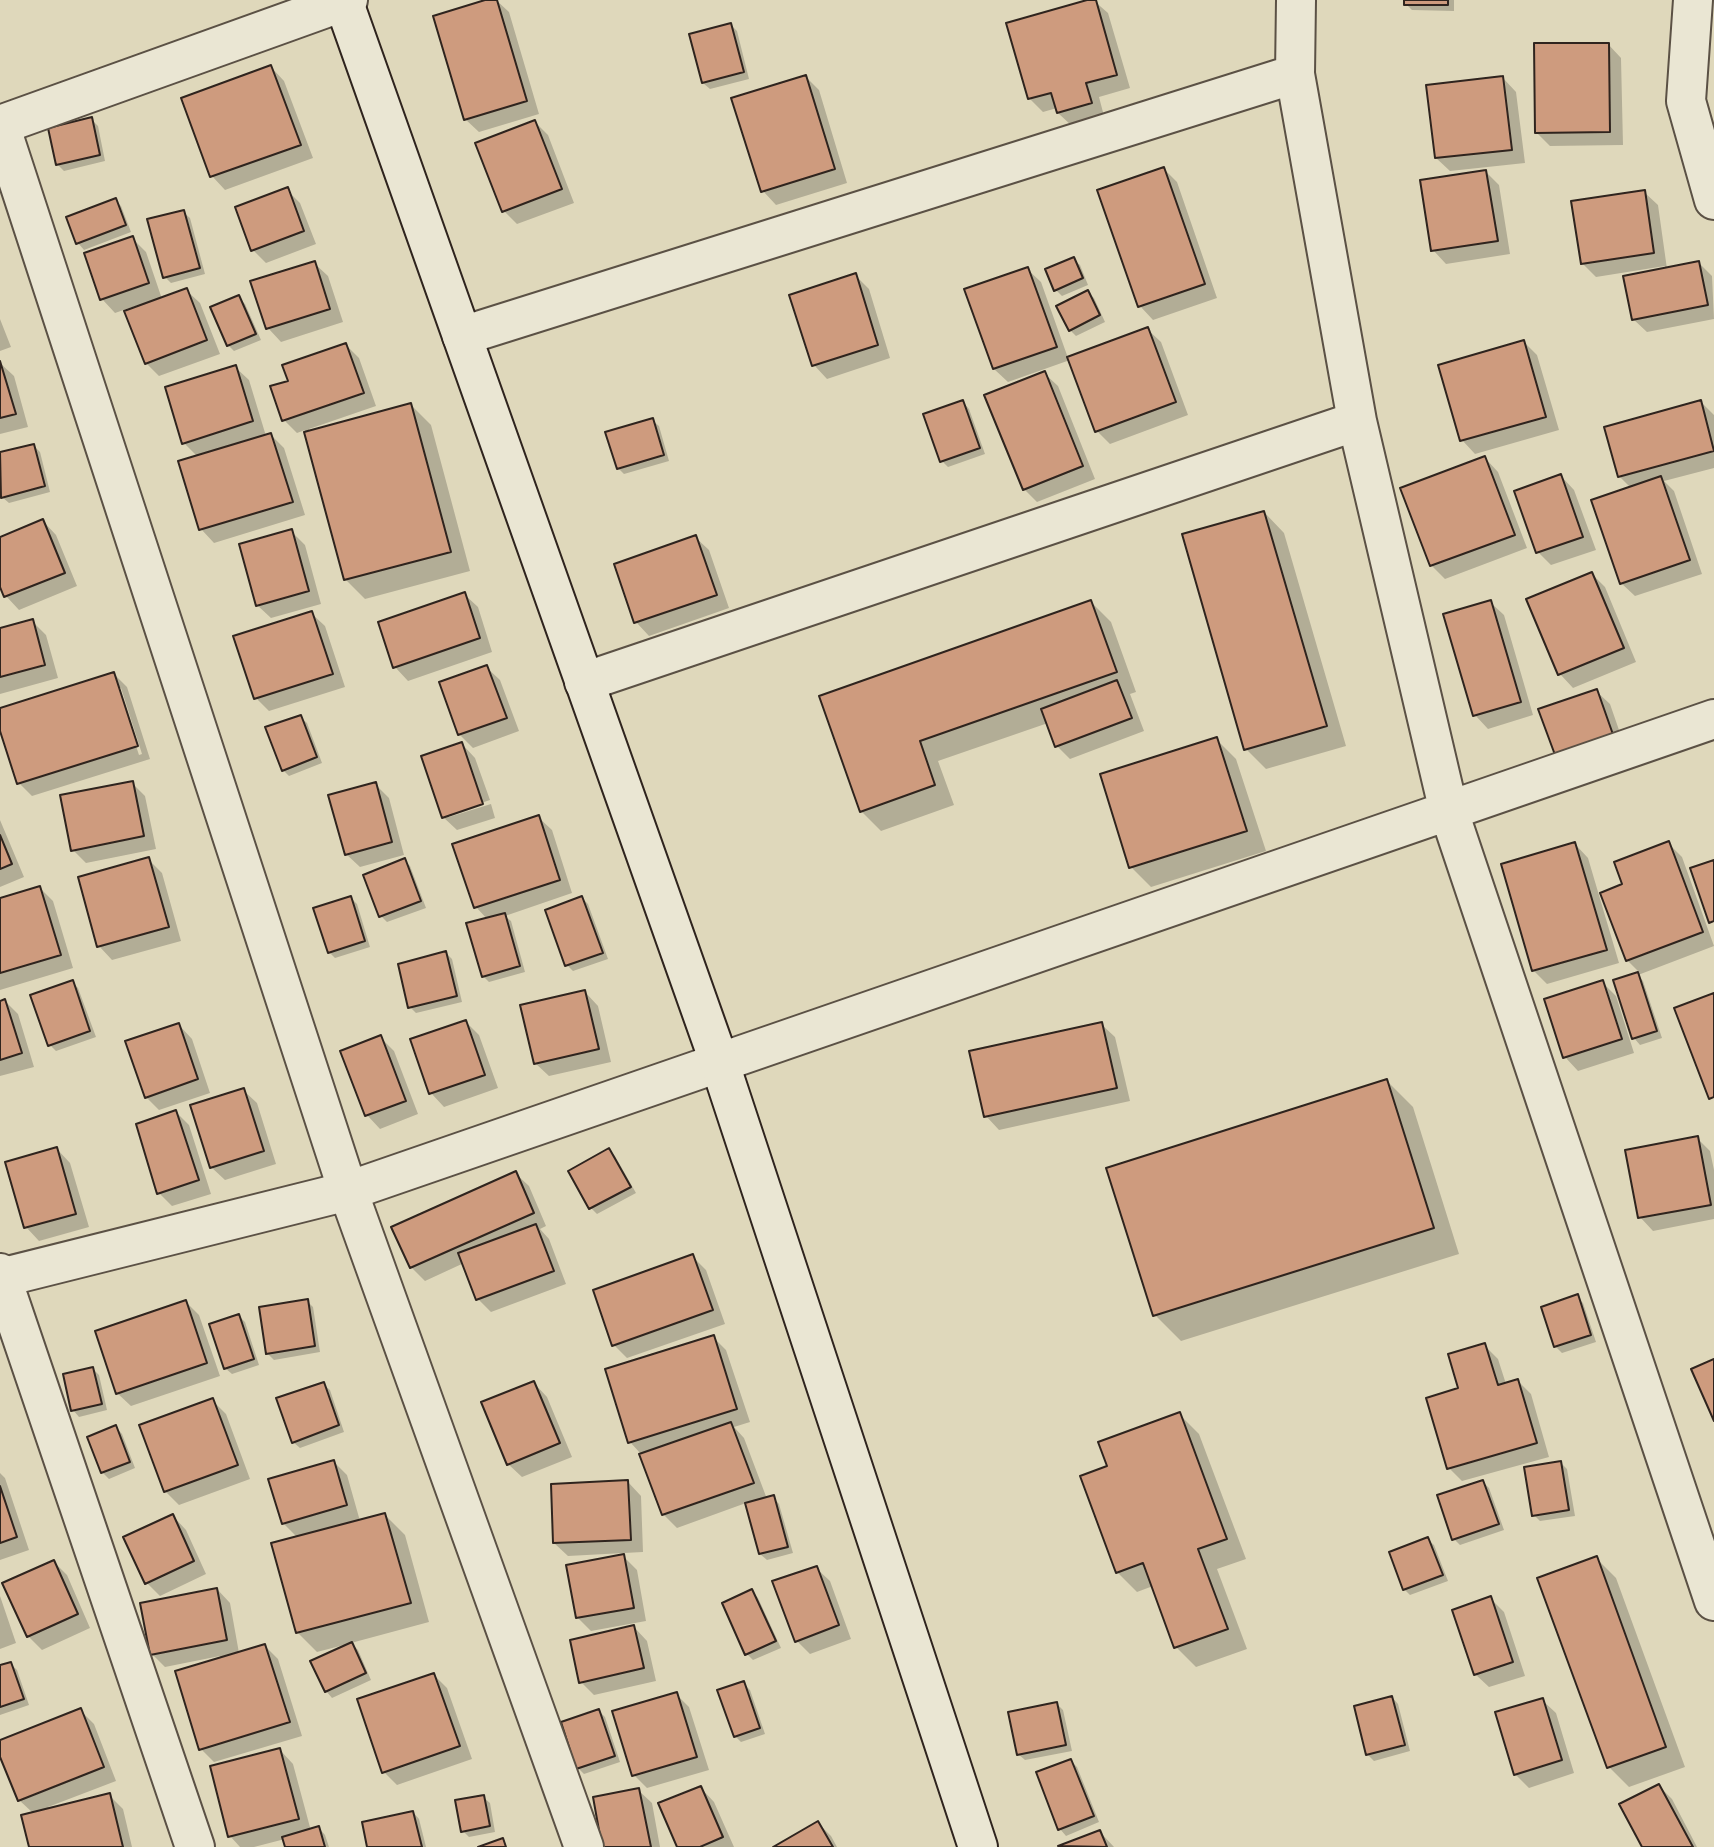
<!DOCTYPE html>
<style>
body{margin:0}
canvas{display:block;background:#dfd8bb}
</style>
<canvas width="1714" height="1847"></canvas>
<script>
const g = document.querySelector('canvas').getContext('2d');
g.lineJoin = 'round';
function paint(path, color) { g.fillStyle = color; g.fill(path, 'evenodd'); }
const shape = rows => new Path2D(rows.map(r => 'M' + r).join(''));
function trace(path, color, width, dash) { g.strokeStyle = color; g.lineWidth = width; g.lineCap = dash ? 'butt' : 'round'; g.setLineDash(dash || []); g.stroke(path); }
paint(shape([
 [491,0,496,0,509,12,539,114,479,132,465,119],
 [1093,0,1108,13,1130,88,1099,97,1104,116,1072,126,1058,113,1057,108,1043,112,1029,98],
 [1406,0,1454,0,1454,11,1412,10,1406,4],
 [731,25,737,31,749,79,710,89,703,83],
 [1608,44,1621,58,1623,145,1550,146,1536,132],
 [271,67,284,81,313,158,225,190,212,176],
 [806,77,819,90,847,183,776,205,763,191],
 [1503,78,1516,92,1525,163,1450,171,1436,158],
 [91,119,98,126,105,161,64,171,58,165,50,129],
 [535,122,548,135,574,203,517,224,504,211],
 [1164,169,1177,182,1217,298,1153,320,1140,306],
 [1486,172,1499,185,1510,254,1446,264,1433,250],
 [287,190,300,203,316,244,266,263,253,250],
 [1644,192,1658,205,1667,269,1699,263,1712,276,1714,319,1647,332,1633,319,1666,269,1665,266,1596,277,1582,263],
 [115,200,121,206,131,232,84,250,78,243],
 [183,212,190,218,205,274,171,283,165,277],
 [132,238,146,252,162,299,186,290,200,303,220,354,159,376,146,363,138,305,115,313,102,299],
 [1073,259,1080,265,1088,285,1062,296,1056,290],
 [314,263,328,276,343,322,281,342,268,328],
 [1027,269,1041,282,1068,358,1147,329,1161,342,1188,415,1110,444,1097,431,1070,360,1008,382,994,369,966,290],
 [855,275,869,289,890,358,827,379,814,365],
 [1087,292,1094,298,1105,322,1076,336,1070,330],
 [239,298,245,304,261,340,234,351,228,345],
 [0,319,11,347,0,351],
 [1524,342,1537,355,1559,430,1475,454,1462,440],
 [346,345,359,358,376,406,309,429,309,432,411,405,431,425,470,571,365,599,345,579,305,430,297,433,284,420,290,382],
 [0,363,14,376,28,427,0,434],
 [235,367,249,380,266,436,271,435,284,448,305,515,214,543,201,529,198,457,184,443],
 [1044,373,1058,386,1095,479,1037,502,1024,489],
 [963,402,969,409,985,454,948,467,942,461],
 [1701,402,1714,415,1714,468,1664,481,1674,491,1702,574,1635,596,1621,583,1631,488,1620,477,1606,428],
 [652,420,659,426,669,461,624,474,618,468],
 [34,446,40,452,50,492,9,503,2,497,0,489,0,454],
 [1485,458,1498,472,1527,548,1445,579,1432,566,1403,489],
 [1561,476,1574,490,1596,550,1551,565,1538,552],
 [1264,512,1284,533,1346,746,1266,769,1246,749],
 [43,521,56,535,77,586,19,610,6,596,0,582,0,539],
 [291,531,305,545,321,604,271,618,257,605],
 [695,537,709,550,729,608,649,636,636,622],
 [1592,574,1605,587,1636,662,1573,688,1560,674],
 [464,594,478,607,492,652,408,681,395,667],
 [1091,602,1111,622,1136,692,1130,694,1144,731,1070,759,1057,746,1048,723,938,761,954,805,881,831,861,811,821,697],
 [1490,602,1504,615,1533,715,1488,729,1475,715],
 [311,613,325,626,345,687,269,711,256,698],
 [32,621,46,635,58,678,0,694,0,630],
 [486,667,500,680,519,731,473,748,459,734],
 [114,674,127,687,150,759,32,796,19,783,0,725,0,710],
 [117,688,121,688,142,754,139,755],
 [1596,691,1610,704,1628,756,1573,776],
 [300,717,307,723,322,763,289,776,283,770],
 [1216,739,1236,759,1266,851,1151,887,1131,867],
 [462,744,475,758,490,800,449,814,449,817,491,804,495,818,457,830,443,817],
 [132,783,145,796,156,849,86,863,73,850],
 [375,784,389,798,404,855,360,867,346,854],
 [538,817,552,830,572,893,505,916,511,921,525,972,489,982,483,976,488,920,476,907,454,845],
 [0,820,24,877,0,887],
 [1668,843,1682,857,1714,946,1638,975,1643,981,1662,1038,1640,1045,1634,1038,1615,981,1640,973,1627,960,1624,885],
 [1575,844,1588,858,1619,963,1547,984,1534,971,1503,865],
 [148,859,162,873,181,941,112,960,99,946],
 [404,860,410,866,426,908,387,922,381,916],
 [40,888,53,901,73,968,0,990,0,899],
 [351,898,357,904,370,947,335,958,329,952],
 [582,898,588,904,608,959,573,971,567,965],
 [446,953,452,959,462,1002,416,1013,410,1007],
 [72,982,78,988,96,1037,56,1051,50,1045],
 [1602,982,1616,996,1634,1053,1578,1071,1565,1057],
 [585,992,598,1006,611,1062,549,1076,535,1063],
 [5,1001,18,1014,34,1067,0,1076,0,1002],
 [466,1022,479,1035,498,1088,444,1107,431,1093],
 [1101,1024,1115,1037,1130,1101,999,1130,986,1116],
 [179,1025,192,1039,210,1093,159,1110,146,1097],
 [380,1037,394,1051,418,1114,380,1129,367,1115,342,1052],
 [1387,1081,1413,1107,1459,1254,1181,1341,1155,1315],
 [243,1090,257,1103,276,1164,225,1180,211,1167],
 [176,1112,189,1125,211,1194,172,1206,159,1193],
 [1697,1138,1710,1151,1714,1170,1714,1219,1653,1231,1640,1217],
 [57,1149,70,1163,89,1227,39,1241,26,1227],
 [609,1150,615,1156,636,1193,597,1214,591,1208],
 [515,1173,529,1186,546,1226,540,1229,549,1239,566,1284,491,1312,478,1299,464,1263,425,1281,411,1267,394,1228],
 [692,1256,706,1270,725,1324,627,1358,614,1345],
 [1577,1297,1583,1303,1596,1342,1562,1353,1555,1346],
 [307,1301,313,1307,320,1352,274,1360,268,1354],
 [186,1302,199,1315,220,1376,131,1406,117,1393],
 [239,1316,245,1322,259,1365,232,1374,225,1368],
 [713,1337,726,1350,750,1422,734,1427,744,1438,767,1499,773,1497,779,1504,793,1553,767,1560,760,1554,746,1503,677,1528,663,1514,641,1454,630,1442,607,1370],
 [1484,1345,1498,1359,1506,1384,1518,1381,1531,1394,1549,1457,1462,1481,1449,1468,1460,1389],
 [93,1369,99,1375,107,1410,79,1417,73,1410],
 [534,1383,547,1397,572,1457,522,1477,508,1464],
 [323,1384,330,1390,344,1432,300,1448,293,1442],
 [213,1401,226,1414,250,1479,179,1505,165,1491],
 [1179,1414,1199,1434,1246,1559,1217,1569,1247,1649,1196,1667,1176,1647,1153,1586,1137,1592,1117,1572,1109,1467],
 [116,1427,122,1434,135,1468,109,1479,102,1472],
 [334,1462,347,1475,360,1521,385,1515,405,1535,429,1622,351,1643,358,1650,371,1680,332,1698,326,1691,345,1647,344,1645,317,1652,297,1632,298,1538,283,1523],
 [1561,1463,1567,1469,1575,1516,1540,1521,1534,1515],
 [0,1473,5,1478,29,1550,0,1560],
 [628,1482,641,1496,643,1552,568,1556,554,1543],
 [1483,1482,1489,1488,1504,1530,1460,1545,1454,1539],
 [173,1516,186,1530,206,1574,160,1596,147,1583],
 [1427,1539,1434,1545,1448,1581,1410,1595,1404,1589],
 [623,1556,637,1570,646,1621,591,1631,577,1617],
 [1596,1558,1616,1578,1685,1767,1629,1787,1609,1767],
 [54,1562,67,1575,90,1628,42,1650,28,1636],
 [816,1568,830,1581,851,1639,810,1654,797,1641],
 [217,1589,230,1603,239,1653,265,1646,278,1659,302,1736,214,1762,201,1749,220,1656,165,1667,152,1654],
 [752,1591,758,1598,781,1648,753,1660,747,1654],
 [0,1596,16,1643,0,1649],
 [1490,1598,1504,1612,1525,1676,1489,1687,1475,1674],
 [634,1627,647,1641,656,1681,594,1695,581,1682],
 [11,1664,17,1670,29,1705,0,1715,0,1667],
 [434,1675,447,1688,472,1759,397,1785,384,1772],
 [743,1683,750,1690,765,1734,741,1742,735,1736],
 [676,1694,689,1707,709,1770,647,1788,634,1775],
 [1392,1697,1398,1704,1410,1751,1374,1761,1368,1755,1356,1707],
 [1542,1700,1556,1713,1574,1773,1529,1788,1515,1774],
 [1057,1704,1063,1710,1072,1751,1025,1760,1018,1754],
 [80,1710,94,1724,116,1781,48,1807,49,1810,109,1795,123,1809,132,1847,31,1847,33,1813,19,1800,0,1752,0,1742],
 [599,1711,605,1717,620,1762,584,1774,578,1768],
 [280,1750,293,1764,311,1831,319,1828,325,1835,329,1847,287,1847,285,1839,254,1847,240,1847,230,1836],
 [1071,1761,1077,1767,1099,1822,1066,1836,1060,1829],
 [1659,1786,1672,1799,1697,1847,1644,1847],
 [701,1788,714,1802,734,1847,679,1847],
 [638,1790,652,1803,660,1847,604,1847],
 [483,1797,490,1803,495,1832,469,1837,463,1831],
 [413,1812,419,1819,426,1847,369,1847],
 [818,1823,831,1836,837,1847,777,1847],
 [1100,1832,1114,1847,1061,1847]
]), '#0003');
const building = shape([
 [485,0,497,0,527,101,464,120,433,16,485,0],
 [1087,0,1096,0,1117,75,1086,83,1092,103,1057,113,1051,93,1028,99,1006,23,1087,0],
 [1404,0,1448,0,1448,5,1404,5,1404,0],
 [731,23,744,72,702,83,689,34,731,23],
 [1534,43,1609,43,1610,132,1535,133,1534,43],
 [271,65,301,145,210,177,181,98,271,65],
 [806,75,835,169,761,192,731,98,806,75],
 [1503,76,1512,150,1435,158,1426,85,1503,76],
 [92,117,100,155,56,165,48,128,92,117],
 [535,120,562,189,502,212,475,143,535,120],
 [1164,167,1205,284,1138,307,1097,190,1164,167],
 [1486,170,1498,241,1431,251,1420,180,1486,170],
 [288,187,304,231,251,251,235,207,288,187],
 [1645,190,1654,253,1581,264,1571,201,1645,190],
 [116,198,126,225,76,244,66,217,116,198],
 [184,210,200,268,163,278,147,219,184,210],
 [133,236,149,283,100,300,84,253,133,236],
 [1074,257,1083,278,1054,291,1045,269,1074,257],
 [315,261,330,309,266,329,250,281,315,261],
 [1699,261,1708,305,1632,320,1623,276,1699,261],
 [1028,267,1057,347,993,369,964,289,1028,267],
 [856,273,878,345,812,366,789,295,856,273],
 [187,288,207,340,145,364,124,311,187,288],
 [1088,290,1100,315,1069,331,1056,306,1088,290],
 [239,295,256,334,227,346,210,307,239,295],
 [1148,327,1176,402,1095,432,1067,357,1148,327],
 [1524,340,1546,417,1460,441,1438,365,1524,340],
 [346,343,364,393,282,421,270,386,288,381,282,365,346,343],
 [0,361,16,414,0,418,0,361],
 [236,365,253,421,182,444,165,387,236,365],
 [1045,371,1083,466,1023,490,984,395,1045,371],
 [963,400,980,448,940,462,923,414,963,400],
 [1701,400,1714,451,1618,477,1604,427,1701,400],
 [411,403,451,552,344,580,304,432,411,403],
 [653,418,664,455,617,469,605,432,653,418],
 [271,433,293,502,199,530,178,461,271,433],
 [34,444,45,486,1,498,0,452,34,444],
 [1485,456,1515,535,1430,566,1400,488,1485,456],
 [1561,474,1583,537,1536,553,1514,491,1561,474],
 [1661,476,1690,560,1620,584,1591,500,1661,476],
 [1264,511,1327,726,1244,750,1182,534,1264,511],
 [43,519,65,573,4,597,0,587,0,537,43,519],
 [292,529,309,591,256,606,239,544,292,529],
 [696,535,717,595,634,623,614,564,696,535],
 [1592,572,1624,648,1558,675,1526,599,1592,572],
 [465,592,480,638,393,668,378,622,465,592],
 [1091,600,1117,672,920,741,935,785,860,812,819,696,1091,600],
 [1491,600,1521,702,1473,716,1443,614,1491,600],
 [312,611,333,674,254,699,233,636,312,611],
 [33,619,45,665,0,677,0,628,33,619],
 [487,665,507,718,458,735,439,682,487,665],
 [114,672,138,746,17,784,0,731,0,708,114,672],
 [1117,680,1132,718,1055,747,1041,709,1117,680],
 [1597,689,1616,743,1558,763,1538,709,1597,689],
 [301,715,317,757,282,771,265,727,301,715],
 [1217,737,1247,831,1129,868,1100,774,1217,737],
 [462,742,483,804,442,818,421,756,462,742],
 [133,781,144,836,71,851,60,795,133,781],
 [376,782,392,842,345,855,328,795,376,782],
 [539,815,560,880,474,908,452,844,539,815],
 [0,835,12,864,0,869,0,835],
 [1669,841,1703,932,1626,961,1600,893,1622,884,1614,862,1669,841],
 [1575,842,1607,950,1532,971,1501,864,1575,842],
 [149,857,169,927,97,947,78,877,149,857],
 [405,858,421,901,379,917,363,875,405,858],
 [1714,860,1714,921,1709,923,1690,868,1714,860],
 [40,886,61,955,0,973,0,898,40,886],
 [351,896,365,941,328,953,313,908,351,896],
 [582,896,603,953,565,966,545,910,582,896],
 [505,913,520,966,482,977,466,923,505,913],
 [446,951,457,996,408,1008,398,964,446,951],
 [1638,972,1657,1031,1632,1039,1613,980,1638,972],
 [73,980,90,1031,48,1046,30,995,73,980],
 [1603,980,1622,1039,1563,1058,1544,999,1603,980],
 [585,990,599,1049,534,1064,520,1005,585,990],
 [1714,993,1714,1097,1709,1099,1674,1008,1714,993],
 [5,999,22,1053,0,1060,0,1001,5,999],
 [466,1020,485,1075,429,1094,410,1039,466,1020],
 [1102,1022,1117,1088,984,1117,969,1051,1102,1022],
 [179,1023,198,1079,145,1098,125,1041,179,1023],
 [381,1035,406,1101,365,1116,340,1051,381,1035],
 [1387,1079,1434,1228,1153,1316,1106,1168,1387,1079],
 [244,1088,264,1151,210,1168,190,1105,244,1088],
 [176,1110,199,1180,157,1194,136,1124,176,1110],
 [1698,1136,1711,1205,1638,1218,1625,1150,1698,1136],
 [57,1147,76,1214,24,1228,5,1162,57,1147],
 [609,1148,631,1187,589,1209,568,1171,609,1148],
 [516,1171,534,1213,410,1268,391,1227,516,1171],
 [536,1224,554,1271,476,1300,458,1253,536,1224],
 [693,1254,713,1310,612,1346,593,1290,693,1254],
 [1578,1294,1591,1335,1554,1347,1541,1307,1578,1294],
 [308,1299,315,1346,266,1354,259,1307,308,1299],
 [186,1300,207,1363,116,1394,95,1331,186,1300],
 [239,1314,254,1359,224,1369,209,1324,239,1314],
 [714,1335,737,1409,628,1443,605,1369,714,1335],
 [1485,1343,1498,1385,1518,1379,1537,1443,1447,1469,1426,1398,1458,1388,1448,1354,1485,1343],
 [1714,1359,1714,1421,1691,1369,1714,1359],
 [93,1367,102,1404,71,1411,63,1374,93,1367],
 [534,1381,560,1443,507,1465,481,1402,534,1381],
 [324,1382,339,1425,292,1443,276,1398,324,1382],
 [213,1398,238,1465,164,1492,139,1425,213,1398],
 [1180,1412,1227,1539,1198,1549,1228,1629,1174,1648,1143,1563,1116,1573,1080,1476,1107,1466,1098,1442,1180,1412],
 [731,1422,754,1483,662,1515,639,1454,731,1422],
 [116,1425,130,1462,101,1473,87,1437,116,1425],
 [334,1460,347,1505,282,1524,268,1479,334,1460],
 [1561,1461,1569,1510,1532,1516,1524,1467,1561,1461],
 [628,1480,631,1540,553,1543,551,1484,628,1480],
 [1483,1480,1499,1524,1452,1540,1437,1495,1483,1480],
 [0,1486,17,1537,0,1543,0,1486],
 [774,1495,788,1547,759,1554,745,1503,774,1495],
 [385,1513,411,1603,296,1633,271,1543,385,1513],
 [173,1514,194,1561,145,1584,123,1537,173,1514],
 [1428,1537,1443,1575,1403,1590,1389,1552,1428,1537],
 [624,1554,634,1608,576,1618,566,1565,624,1554],
 [1597,1556,1666,1747,1607,1768,1537,1578,1597,1556],
 [54,1560,78,1614,27,1637,2,1583,54,1560],
 [817,1566,839,1625,795,1642,772,1581,817,1566],
 [217,1588,227,1640,150,1655,140,1603,217,1588],
 [752,1589,776,1641,745,1655,722,1603,752,1589],
 [1491,1596,1513,1662,1474,1675,1452,1610,1491,1596],
 [634,1625,644,1668,579,1683,570,1640,634,1625],
 [352,1642,366,1673,325,1692,310,1661,352,1642],
 [265,1644,290,1722,199,1750,175,1671,265,1644],
 [11,1662,24,1699,0,1707,0,1665,11,1662],
 [434,1673,460,1746,382,1773,357,1699,434,1673],
 [744,1681,760,1728,734,1737,717,1690,744,1681],
 [677,1692,697,1757,632,1776,612,1711,677,1692],
 [1392,1696,1405,1745,1366,1755,1354,1706,1392,1696],
 [1543,1698,1562,1760,1514,1775,1495,1712,1543,1698],
 [1057,1702,1066,1745,1017,1755,1008,1712,1057,1702],
 [81,1708,104,1767,18,1801,0,1757,0,1740,81,1708],
 [599,1709,615,1756,576,1769,561,1722,599,1709],
 [280,1748,299,1819,228,1837,210,1766,280,1748],
 [1071,1759,1094,1816,1058,1830,1036,1772,1071,1759],
 [1659,1784,1693,1847,1642,1847,1619,1804,1659,1784],
 [701,1786,723,1837,700,1847,677,1847,658,1803,701,1786],
 [639,1788,651,1847,602,1847,593,1797,639,1788],
 [110,1793,123,1847,29,1847,21,1815,110,1793],
 [484,1795,490,1826,461,1832,455,1800,484,1795],
 [413,1811,422,1847,367,1847,362,1822,413,1811],
 [818,1821,833,1847,773,1847,818,1821],
 [319,1826,325,1847,285,1847,282,1837,319,1826],
 [1100,1830,1107,1847,1058,1846,1100,1830],
 [503,1838,506,1847,478,1847,503,1838]
]);
paint(building, '#ce9b7e');
trace(building, '#2f241e', 2);
const minor = shape([
 [348,0,0,125,348,1191,584,1847],
 [1296,0,1295,74,1357,421,1449,812,1714,1601],
 [1693,0,1686,101,1714,200],
 [462,336,1295,74],
 [584,682,1357,421],
 [0,1273,195,1847],
 [0,1278,348,1191,1714,719]
]);
const secondary = shape([
 [343,0,720,1064,978,1847]
]);
trace(minor, '#5b5145', 42);
trace(secondary, '#2f241e', 42);
trace(minor, '#eae6d3', 38);
trace(secondary, '#eae6d3', 38);
</script>
